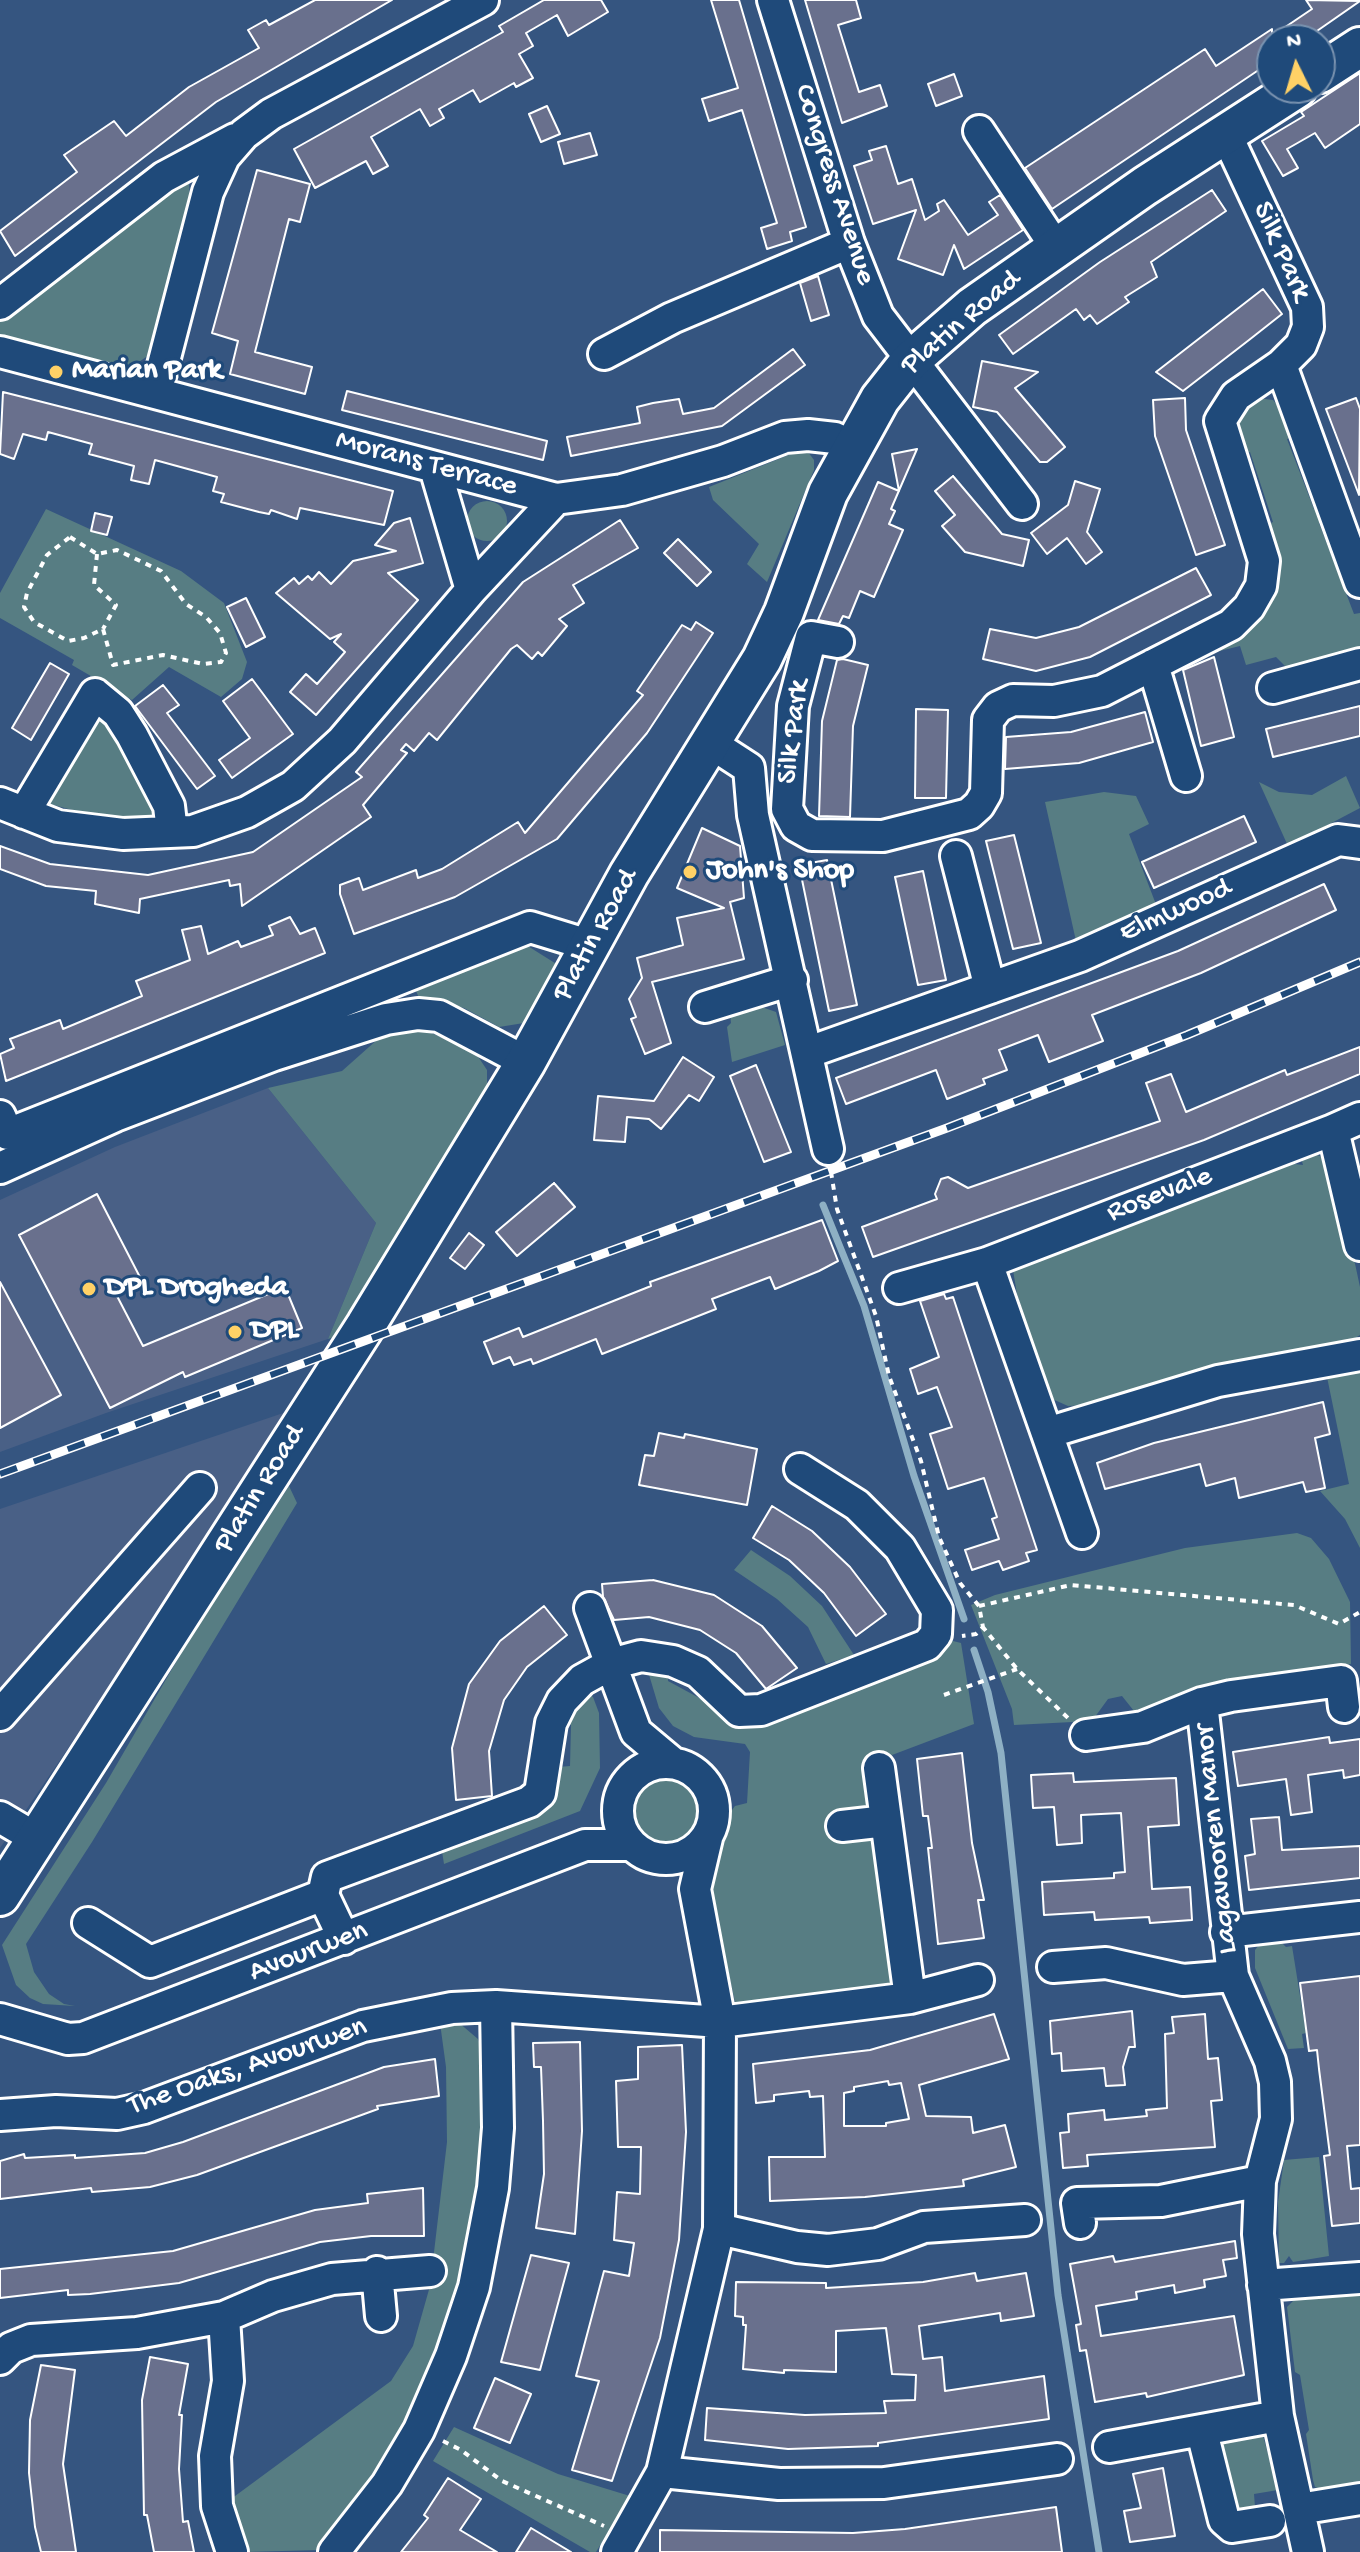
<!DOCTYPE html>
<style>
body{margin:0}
#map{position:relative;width:1360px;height:2552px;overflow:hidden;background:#355580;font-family:"Gochi Hand",sans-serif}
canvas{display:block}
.north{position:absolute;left:1256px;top:24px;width:80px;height:80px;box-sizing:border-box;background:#1f4a7a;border:2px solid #7992af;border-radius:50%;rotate:355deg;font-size:22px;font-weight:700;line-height:32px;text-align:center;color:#fff}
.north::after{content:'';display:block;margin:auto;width:28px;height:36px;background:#ffd166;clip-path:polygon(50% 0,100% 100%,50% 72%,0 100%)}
</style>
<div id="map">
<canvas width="1360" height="2552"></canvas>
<div class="north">N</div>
</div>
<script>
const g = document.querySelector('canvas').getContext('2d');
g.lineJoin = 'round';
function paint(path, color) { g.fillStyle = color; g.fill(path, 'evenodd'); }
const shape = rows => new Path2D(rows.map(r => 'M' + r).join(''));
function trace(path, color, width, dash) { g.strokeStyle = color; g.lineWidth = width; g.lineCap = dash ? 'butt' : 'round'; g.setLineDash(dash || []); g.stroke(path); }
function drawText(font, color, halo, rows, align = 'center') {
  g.font = font + ' "Gochi Hand",sans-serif'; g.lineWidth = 6; g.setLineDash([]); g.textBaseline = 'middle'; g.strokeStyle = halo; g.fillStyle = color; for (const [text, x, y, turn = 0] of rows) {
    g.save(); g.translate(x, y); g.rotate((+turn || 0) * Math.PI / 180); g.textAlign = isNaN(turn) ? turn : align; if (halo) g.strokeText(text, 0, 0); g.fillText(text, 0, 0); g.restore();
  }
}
paint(shape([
 [268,1088,376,1223,328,1339,106,1413,0,1452,0,1200,115,1147],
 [301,1407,0,1848,0,1509]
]), '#496086');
paint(shape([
 [178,178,189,183,190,200,149,355,133,366,117,366,0,335,0,309],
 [1257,398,1273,400,1286,414,1294,436,1287,439,1314,509,1321,507,1326,520,1319,523,1354,614,1360,613,1360,658,1292,673,1276,657,1246,665,1240,646,1183,660,1235,633,1266,525,1273,522,1250,452,1243,454,1234,415],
 [796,452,808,452,814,460,814,470,767,582,747,564,759,544,713,500,709,487],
 '467 521a20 20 0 1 1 40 0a20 20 0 1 1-40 0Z',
 [46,509,181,571,224,603,247,662,242,679,221,697,169,667,132,700,72,665,74,660,0,618,0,593],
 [102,707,159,819,94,816,39,801],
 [1346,776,1360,808,1288,846,1259,782,1279,792,1312,795],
 [1104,792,1136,796,1149,824,1129,834,1157,907,1076,941,1045,802],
 [523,943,558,965,524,1023,499,1027,464,1008,419,998,414,986],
 [759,1006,776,1012,785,1045,732,1062,727,1027,731,1023,730,1014],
 [420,1028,475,1052,487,1070,487,1092,346,1333,328,1339,376,1223,268,1088,342,1071,378,1039],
 [1310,1152,1329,1160,1335,1170,1360,1287,1360,1335,1352,1340,1180,1376,1086,1405,1068,1406,1050,1398,1017,1294,1013,1270,1016,1262,1287,1163,1303,1165,1300,1154],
 [1358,1371,1360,1372,1360,1548,1345,1519,1320,1491,1349,1484,1327,1377],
 [289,1486,297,1503,92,1842,26,1944,34,1972,49,1994,64,2004,75,2006,43,2004,30,1998,16,1985,2,1945,106,1783,183,1650],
 [1297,1533,1311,1538,1329,1559,1350,1602,1351,1664,1299,1673,1144,1714,1134,1711,1122,1696,1108,1699,1092,1721,1014,1725,1012,1709,971,1605,995,1595,1185,1548],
 [751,1550,790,1576,822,1606,854,1655,826,1664,808,1627,777,1599,734,1570],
 [945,1639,961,1643,974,1724,892,1755,893,1763,861,1812,872,1837,880,1845,895,1984,883,1994,753,2006,735,2002,714,1907,712,1871,729,1814,735,1806,747,1803,750,1752,745,1744,694,1737,673,1726,659,1708,647,1668,669,1670,668,1681,703,1700,706,1695,750,1721],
 [586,1692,593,1697,599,1713,600,1768,580,1811,444,1864,441,1845,558,1767,570,1766,571,1725,563,1723],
 '628 1810a38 38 0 1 1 76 0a38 38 0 1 1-76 0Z',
 [1280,1941,1286,1947,1292,1946,1306,2033,1302,2034,1304,2048,1288,2049,1255,1968,1255,1950,1259,1945],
 [458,2022,478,2039,482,2051,484,2130,481,2179,452,2322,406,2433,320,2550,246,2552,231,2499,391,2381,413,2346,430,2286,447,2142,446,2067,440,2023],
 [1319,2157,1329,2256,1293,2262,1289,2256,1284,2263,1279,2263,1278,2202,1284,2160],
 [1360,2294,1360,2481,1321,2489,1315,2487,1313,2480,1306,2434,1309,2430,1300,2375,1295,2372,1287,2307,1295,2299],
 [454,2427,558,2474,630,2496,596,2552,590,2552,433,2461],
 [1262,2432,1278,2490,1254,2494,1255,2507,1251,2513,1237,2516,1218,2450,1226,2437]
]), '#577d83');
trace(shape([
 [823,1205,864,1306,914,1476,964,1619],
 [974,1650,988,1692,1001,1753,1058,2295,1099,2552]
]), '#8eb0c4', 7);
const building = shape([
 [315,0,392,0,216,102,15,256,0,231,77,172,64,155,114,121,126,136,189,87,259,48,248,30,266,20,269,25,315,0],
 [544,0,601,0,608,12,568,36,557,15,526,33,533,46,519,54,533,78,516,87,514,83,480,102,473,90,439,109,444,118,430,126,420,109,371,137,388,166,373,174,366,161,315,188,294,149,503,32,499,26,544,0],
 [711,0,739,0,806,227,790,232,792,241,767,249,761,228,777,223,742,110,709,121,702,99,738,88,711,0],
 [805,0,856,0,861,18,838,25,859,92,880,85,887,106,842,123,805,0],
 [1306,0,1360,1,1304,40,1272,40,1272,61,1052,209,1025,168,1205,49,1216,66,1272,29,1272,36,1312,9,1306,0],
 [1360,73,1360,124,1325,148,1315,133,1287,149,1298,168,1283,176,1262,141,1304,116,1301,112,1360,73],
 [954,74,962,96,936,106,928,84,954,74],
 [547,106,560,134,541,142,529,114,547,106],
 [590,133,597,155,564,164,558,142,590,133],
 [886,146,898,184,912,179,925,220,939,211,937,204,944,200,968,235,998,215,989,202,1000,195,1023,230,964,269,954,245,943,275,898,259,916,210,873,224,854,166,872,160,869,151,886,146],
 [257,170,310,184,300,222,289,219,255,352,312,367,305,394,230,374,238,341,212,333,257,170],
 [1212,190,1226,211,1151,262,1157,277,1125,297,1129,302,1097,324,1090,315,1084,320,1076,309,1013,354,999,335,1100,262,1212,190],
 [818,276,829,315,811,321,800,283,818,276],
 [1263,289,1282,314,1249,340,1183,391,1156,372,1263,289],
 [793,349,805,365,722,426,571,456,567,437,640,423,637,407,653,403,679,399,683,414,714,408,793,349],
 [982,361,1038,372,1015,388,1065,447,1047,462,1040,462,997,412,973,407,982,361],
 [347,391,547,441,543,460,342,410,347,391],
 [3,392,393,491,384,525,300,508,297,519,271,510,269,514,259,512,221,502,224,494,213,491,217,477,155,460,149,484,131,480,134,466,89,454,92,444,48,432,46,440,23,434,14,459,0,454,3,392],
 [1185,398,1186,430,1225,545,1196,555,1155,436,1153,400,1185,398],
 [1356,398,1360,409,1359,495,1326,409,1356,398],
 [917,449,891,509,895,511,889,524,903,530,874,597,860,591,849,618,843,616,839,624,818,620,878,482,899,491,892,454,917,449],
 [953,476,1002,534,1029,540,1023,566,965,552,942,526,955,515,935,491,953,476],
 [1075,481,1100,489,1087,532,1102,552,1086,564,1067,538,1047,554,1031,533,1068,505,1075,481],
 [95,513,112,517,107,535,91,531,95,513],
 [410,518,423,563,388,573,418,600,316,715,290,692,306,674,317,684,345,652,334,642,341,634,330,639,276,593,294,578,299,584,308,576,312,580,319,572,331,584,353,561,396,551,375,545,394,523,410,518],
 [620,520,638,548,573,585,584,603,559,619,567,626,542,656,538,652,532,659,517,645,511,649,437,740,429,733,414,751,406,744,401,750,407,753,363,805,371,817,242,906,240,884,230,886,229,880,140,899,139,913,95,904,96,891,46,886,0,869,0,846,50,864,148,875,253,852,362,777,356,772,523,582,620,520],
 [678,539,711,572,697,586,664,553,678,539],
 [1196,568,1211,595,1090,657,1036,671,983,659,990,629,1036,638,1079,627,1196,568],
 [246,598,265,637,246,647,227,607,246,598],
 [696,622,713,633,647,733,557,839,455,897,354,934,340,894,340,885,359,878,363,890,416,870,418,878,442,869,518,822,525,833,643,695,637,691,682,625,691,630,696,622],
 [1214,657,1234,737,1201,746,1183,670,1214,657],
 [843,659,868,665,853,726,850,817,819,816,822,721,837,660,843,659],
 [50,663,69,674,31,740,12,728,50,663],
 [252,679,293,734,232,778,219,760,250,738,223,701,252,679],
 [163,685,179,705,167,713,215,776,197,789,135,706,163,685],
 [1360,706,1360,736,1273,757,1266,729,1360,706],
 [916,709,948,710,946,798,915,798,916,709],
 [1145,712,1153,742,1079,763,1005,769,1006,737,1071,732,1145,712],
 [1244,816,1256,842,1154,888,1142,862,1244,816],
 [702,828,740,846,744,898,730,902,744,959,652,982,671,1043,645,1054,631,1019,636,1017,629,999,642,978,637,958,683,945,677,918,724,908,677,888,702,828],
 [1014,835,1041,943,1013,949,986,841,1014,835],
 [827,860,857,1005,829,1011,799,865,827,860],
 [923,871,946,980,918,985,895,877,923,871],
 [1324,884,1336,910,1201,973,1092,1015,1103,1041,1049,1062,1038,1035,999,1050,1007,1070,983,1079,985,1084,947,1099,936,1070,846,1104,836,1078,1178,951,1324,884],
 [290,917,300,934,315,928,325,953,6,1081,0,1054,14,1048,10,1039,60,1020,63,1029,142,996,136,981,190,960,182,930,201,926,208,954,238,941,241,947,273,935,269,926,290,917],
 [1360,1047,1360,1074,1204,1140,873,1257,862,1227,937,1199,935,1194,941,1179,948,1177,968,1188,1160,1121,1146,1083,1171,1074,1186,1112,1285,1070,1287,1075,1360,1047],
 [683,1057,714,1077,699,1101,689,1095,661,1129,649,1119,627,1117,625,1142,594,1140,598,1096,654,1101,683,1057],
 [756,1065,791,1152,764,1162,730,1076,756,1065],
 [554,1183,575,1207,517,1256,496,1232,554,1183],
 [97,1194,143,1283,117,1296,143,1346,285,1287,302,1328,185,1377,183,1372,110,1408,19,1235,97,1194],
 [822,1220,838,1261,819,1271,775,1289,770,1277,712,1299,716,1309,602,1354,596,1339,533,1364,531,1359,514,1365,510,1357,493,1364,484,1342,519,1328,523,1337,651,1286,650,1282,822,1220],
 [469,1233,484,1245,465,1269,450,1258,469,1233],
 [0,1282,61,1395,0,1428,0,1282],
 [944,1294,946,1299,953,1297,1037,1550,1026,1553,1029,1561,1003,1570,999,1561,972,1570,965,1550,999,1539,992,1519,997,1517,984,1478,948,1489,930,1434,952,1427,937,1387,918,1394,910,1369,939,1357,920,1301,944,1294],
 [1323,1402,1330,1434,1315,1438,1325,1488,1306,1492,1303,1482,1239,1498,1235,1478,1206,1486,1200,1464,1105,1489,1097,1463,1154,1443,1323,1402],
 [659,1433,684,1438,685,1434,757,1449,747,1505,639,1485,645,1455,654,1456,659,1433],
 [772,1506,812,1531,850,1567,886,1614,856,1636,824,1593,789,1560,753,1538,772,1506],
 [653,1580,714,1595,762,1626,797,1668,766,1689,736,1653,700,1630,649,1617,614,1620,603,1597,602,1584,653,1580],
 [544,1606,567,1635,527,1667,504,1700,489,1751,492,1796,456,1800,452,1748,469,1684,500,1641,544,1606],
 [1329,1737,1330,1743,1360,1739,1360,1775,1344,1778,1343,1770,1308,1775,1312,1812,1291,1815,1286,1779,1238,1786,1233,1752,1329,1737],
 [962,1753,972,1843,984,1900,978,1900,984,1938,938,1944,928,1848,932,1848,928,1816,923,1816,917,1759,962,1753],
 [1073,1773,1074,1782,1176,1778,1179,1825,1148,1827,1152,1889,1190,1887,1192,1920,1150,1923,1149,1917,1095,1920,1094,1912,1044,1915,1042,1882,1114,1878,1114,1873,1125,1872,1121,1813,1081,1815,1082,1843,1057,1845,1054,1807,1033,1808,1031,1775,1073,1773],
 [1279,1817,1282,1850,1360,1846,1360,1878,1249,1890,1245,1856,1255,1854,1251,1819,1279,1817],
 [1360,1976,1360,2145,1347,2146,1351,2189,1360,2188,1360,2223,1332,2226,1324,2156,1330,2155,1319,2069,1317,2050,1309,2051,1300,1983,1360,1976],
 [1132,2011,1135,2047,1129,2047,1123,2067,1125,2085,1106,2086,1104,2068,1062,2071,1061,2053,1052,2054,1050,2021,1132,2011],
 [994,2014,1009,2059,919,2085,926,2116,971,2117,973,2133,1005,2125,1016,2167,963,2180,964,2186,865,2197,770,2201,769,2157,825,2157,823,2096,810,2097,809,2091,774,2095,774,2101,756,2103,753,2064,870,2050,994,2014],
 [888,2081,889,2085,901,2083,909,2119,886,2123,886,2126,844,2126,844,2093,854,2091,854,2087,888,2081],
 [1205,2014,1208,2059,1218,2058,1222,2100,1211,2101,1215,2147,1087,2155,1088,2166,1063,2168,1060,2133,1069,2132,1068,2114,1104,2110,1105,2120,1147,2116,1146,2110,1167,2108,1165,2034,1174,2033,1172,2017,1205,2014],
 [580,2042,582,2131,575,2234,536,2228,544,2174,543,2121,541,2067,534,2067,533,2043,580,2042],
 [682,2045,686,2132,679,2240,660,2338,612,2481,572,2470,599,2381,576,2376,604,2271,629,2276,634,2243,614,2240,617,2192,640,2194,641,2147,618,2147,616,2081,638,2079,638,2047,682,2045],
 [435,2059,439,2096,377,2106,378,2109,197,2175,150,2187,92,2192,91,2188,0,2199,0,2161,24,2154,25,2158,75,2155,75,2158,145,2153,183,2142,384,2067,435,2059],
 [423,2188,424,2236,371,2236,320,2242,179,2283,90,2294,68,2295,68,2290,0,2298,0,2269,173,2251,315,2210,368,2203,367,2194,423,2188],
 [1235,2241,1237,2258,1223,2260,1226,2276,1204,2280,1205,2287,1175,2293,1174,2285,1136,2292,1137,2299,1096,2306,1101,2336,1234,2316,1244,2375,1147,2397,1146,2393,1095,2402,1086,2350,1080,2351,1076,2325,1081,2324,1070,2264,1113,2256,1115,2262,1235,2241],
 [531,2255,569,2263,540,2370,501,2362,531,2255],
 [975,2273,977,2281,1026,2273,1034,2316,1001,2321,1000,2313,919,2326,923,2359,942,2357,945,2391,1044,2376,1049,2419,878,2443,878,2446,788,2449,705,2440,707,2408,805,2415,886,2413,884,2401,915,2400,916,2375,892,2374,886,2328,836,2331,836,2372,784,2370,784,2373,743,2369,746,2325,743,2325,743,2317,735,2316,736,2282,826,2283,826,2288,923,2282,975,2273],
 [150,2357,188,2364,179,2415,182,2415,179,2469,183,2522,188,2521,194,2552,154,2552,147,2515,144,2515,142,2400,150,2357],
 [41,2365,75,2370,63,2464,76,2552,41,2552,35,2527,29,2473,30,2420,41,2365],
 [495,2378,531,2394,510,2443,474,2428,495,2378],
 [1163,2468,1175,2536,1130,2542,1124,2511,1141,2508,1133,2474,1163,2468],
 [448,2478,481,2499,460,2530,497,2552,401,2552,428,2518,424,2515,448,2478],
 [1056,2507,1062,2552,660,2552,660,2530,853,2533,905,2529,1056,2507],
 [531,2528,571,2552,516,2552,531,2528]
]);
paint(building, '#69708d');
trace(building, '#fff', 2);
const minor = shape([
 [773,0,849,243,878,316,1022,504],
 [979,131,1057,249],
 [0,304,164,177,235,139],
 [0,352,556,499,622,490,723,461,785,437,808,435,835,438,852,446],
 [604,354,672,318,849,243],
 [1281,365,1360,582],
 [156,392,208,192,224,157,244,134,271,114,483,0],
 [435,468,471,590],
 [838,642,811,637,793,706,787,809,796,826,812,835,883,836,969,814,979,805,986,793,988,720,998,707,1013,700,1054,701,1102,691,1231,625,1249,607,1261,586,1264,561,1220,421,1236,396,1281,365,1301,345,1308,327,1307,307,1227,136],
 [1153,665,1186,776],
 [1273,688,1360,664],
 [712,744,749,768,753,815,828,1149],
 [0,803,58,826,123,834,193,831,247,812,293,786,342,741,471,590,556,499],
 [24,813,95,694,118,713,132,735,169,806,172,832],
 [956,856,990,988],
 [705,1007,792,980],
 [809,1052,1080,956,1338,840,1360,843],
 [0,1116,8,1134,530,927,592,946],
 [1360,1118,1333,1130,1360,1245],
 [0,1168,115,1116,274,1055,386,1019,418,1014,439,1016,526,1062],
 [987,1263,1082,1533],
 [899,1288,987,1263,1333,1130],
 [1047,1433,1218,1381,1360,1355],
 [590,1608,636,1732,673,1763],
 [1202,1703,1233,1976,1270,2061,1275,2082,1276,2119,1260,2181,1258,2234,1278,2416,1308,2552],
 [0,1715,200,1488],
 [1086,1735,1143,1727,1202,1703,1231,1696,1341,1681,1344,1707],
 '618 1811a48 48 0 1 1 96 0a48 48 0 1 1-96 0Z',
 [879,1768,910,1998],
 [0,1817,39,1840],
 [842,1826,886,1821],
 [323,1895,327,1877,529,1802,540,1793,551,1723,562,1701,582,1680,611,1664,641,1656,673,1661,698,1672,739,1711,761,1710,927,1645,936,1634,937,1610,900,1548,857,1505,800,1469],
 [88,1923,150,1962,323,1895,344,1939],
 [1226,1932,1360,1917],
 [1053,1967,1106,1963,1183,1980,1233,1976],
 [0,2019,68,2039,83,2038,585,1845,631,1845],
 [0,2115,56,2111,117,2114,144,2108,363,2026,452,2008,496,2006],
 [1080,2223,1077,2203,1161,2201,1260,2181],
 [719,2229,797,2247,828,2250,878,2244,924,2227,1025,2220],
 [377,2272,381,2316],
 [1263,2285,1360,2278],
 [224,2317,228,2381,215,2456,217,2506,232,2552],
 [0,2359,11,2348,31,2340,137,2333,224,2317,273,2296,332,2279,430,2271],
 [1202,2432,1224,2520,1232,2527,1270,2521],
 [1109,2447,1278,2416],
 [662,2472,779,2484,884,2483,1057,2459],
 [1299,2509,1360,2499],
 [334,2552,387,2484,419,2430,451,2356,474,2287,493,2188,498,2128,496,2006,720,2022,910,1998,978,1980],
 [617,2552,662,2472,719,2229,720,2022,695,1889,707,1838]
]);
const major = shape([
 [1320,73,1360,47],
 [0,1896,366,1325,526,1062,629,874,762,659,784,612,828,493,880,399,910,361,972,307,1145,186,1297,88]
]);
trace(minor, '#fff', 36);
trace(major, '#fff', 44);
trace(shape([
 [70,537,97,554,117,550,161,571,186,604,206,617,220,633,226,653,221,662,203,664,163,655,113,665,103,629,84,638,68,641,34,622,24,607,27,593,47,555,70,537],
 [97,554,94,585,116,605,103,629],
 [831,1172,837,1209,876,1316,889,1376,921,1461,939,1537,960,1583,979,1606,983,1627,976,1634,962,1636],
 [979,1606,1071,1585,1294,1605,1339,1624,1360,1612],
 [982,1626,1017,1669,1068,1718],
 [944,1695,1017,1669],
 [443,2441,461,2450,502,2481,604,2526]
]), '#fff', 4, [6, 6]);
trace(minor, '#1f4a7a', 30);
trace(major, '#1f4a7a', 38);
const rail = shape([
 [0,1474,947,1128,1187,1035,1360,962]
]);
trace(rail, '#fff', 9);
trace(rail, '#1f4a7a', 6, [18]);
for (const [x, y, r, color] of [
 [56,372,8,"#ffd166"],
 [690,872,8,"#ffd166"],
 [89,1289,8,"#ffd166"],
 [235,1332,8,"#ffd166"]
]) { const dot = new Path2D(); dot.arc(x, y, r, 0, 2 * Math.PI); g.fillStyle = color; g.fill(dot); trace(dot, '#1f4a7a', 3); }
drawText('30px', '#fff', '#1f4a7a', [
 ["Congress Avenue",833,185,72],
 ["Silk Park",1280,252,66],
 ["Platin Road",962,324,-40],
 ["Morans Terrace",426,465,15],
 ["Silk Park",795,732,-83],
 ["Elmwood",1176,912,-24],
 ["Platin Road",597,936,-61],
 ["Rosevale",1160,1196,-21],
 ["Platin Road",261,1490,-58],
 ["Lagavooren Manor",1218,1839,-96],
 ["Avourwen",309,1953,-21],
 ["The Oaks, Avourwen",248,2068,-19]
]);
drawText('bold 30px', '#fff', '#1f4a7a', [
 ["Marian Park",72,372],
 ["John's Shop",706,872],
 ["DPL Drogheda",105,1289],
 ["DPL",251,1332]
], 'left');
</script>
